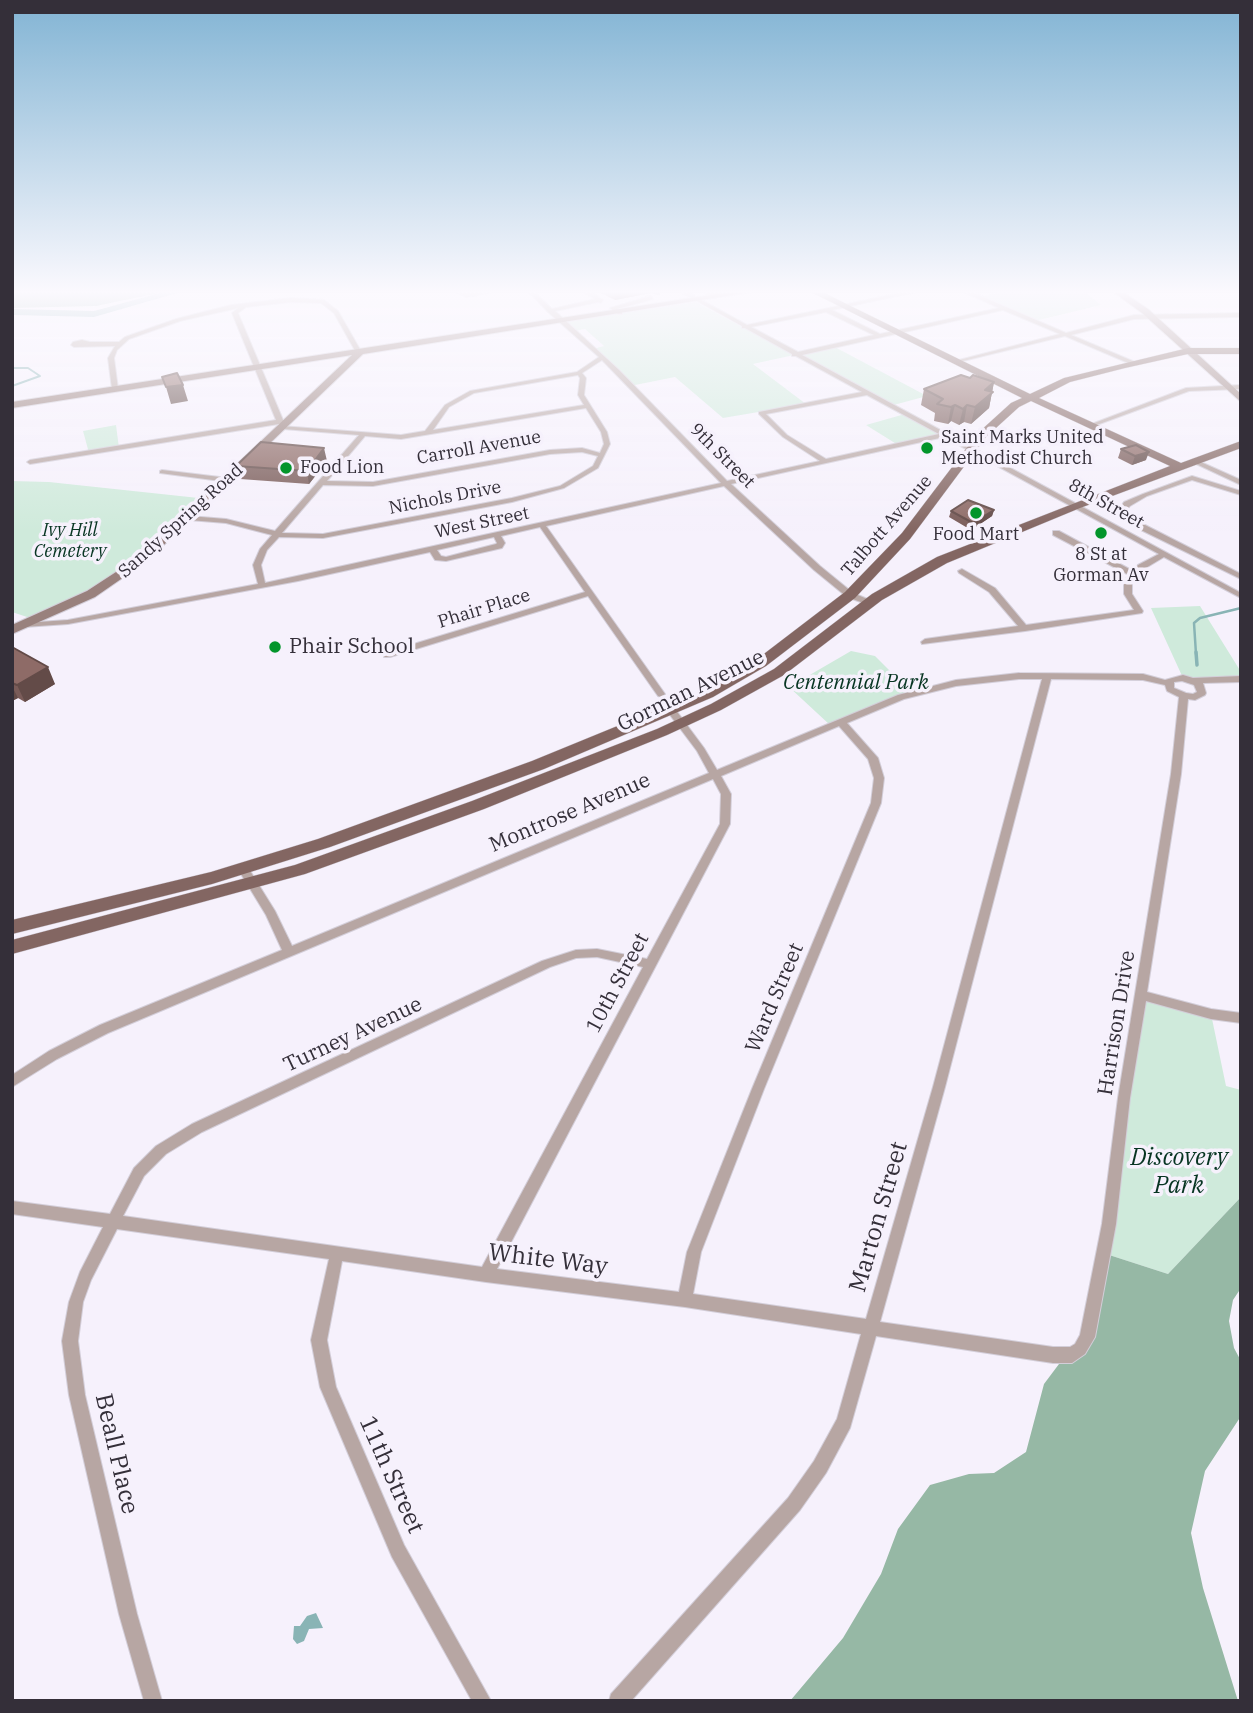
<!DOCTYPE html>
<style>
body{margin:0}
#map{position:relative;width:1253px;height:1713px;overflow:hidden;background:#f6f1fc;font-family:"IBM Plex Serif",serif}
canvas{display:block}
.frame{position:absolute;inset:0;border:14px solid #342f39;pointer-events:none}
</style>
<div id="map">
<canvas width="1253" height="1713"></canvas>
<div class="frame"></div>
</div>
<script>
const g = document.querySelector('canvas').getContext('2d');
g.lineJoin = 'round';
function paint(path, color) { g.fillStyle = color; g.fill(path, 'evenodd'); }
const shape = rows => new Path2D(rows.map(r => 'M' + r).join(''));
function trace(path, color, width, dash) { g.strokeStyle = color; g.lineWidth = width; g.lineCap = dash ? 'butt' : 'round'; g.setLineDash(dash || []); g.stroke(path); }
function drawText(font, color, halo, rows, align = 'center') {
  g.font = font + ' "IBM Plex Serif",serif'; g.lineWidth = 7; g.setLineDash([]); g.textBaseline = 'middle'; g.strokeStyle = halo; g.fillStyle = color; for (const [text, x, y, turn = 0] of rows) {
    g.save(); g.translate(x, y); g.rotate((+turn || 0) * Math.PI / 180); g.textAlign = isNaN(turn) ? turn : align; if (halo) g.strokeText(text, 0, 0); g.fillText(text, 0, 0); g.restore();
  }
}
paint(shape([
 [1084,291,1101,305,1035,321,979,298,999,292],
 [696,302,794,355,833,346,927,396,890,406,794,355,753,364,806,404,723,418,675,377,630,386,593,349,604,346,585,329,574,331,562,322],
 [905,414,943,435,898,445,866,425],
 [116,425,119,448,89,453,83,431],
 [12,481,49,482,208,499,177,529,102,588,36,620,12,612],
 [1200,606,1241,672,1241,679,1193,681,1183,678,1151,608],
 [851,651,875,656,912,693,830,725,789,687],
 [1142,995,1211,1014,1226,1086,1241,1090,1241,1197,1168,1274,1103,1253]
]), '#cfeadb');
paint(shape([
 [12,291,168,291,96,306,12,308],
 [1241,1197,1241,1288,1233,1300,1229,1321,1234,1348,1241,1361,1241,1416,1205,1471,1191,1533,1203,1588,1238,1701,790,1701,843,1638,881,1574,898,1529,930,1485,969,1474,994,1473,1026,1452,1044,1384,1065,1356,1077,1352,1103,1253,1168,1274]
]), '#96b8a5');
paint(shape([
 [316,1613,323,1628,309,1629,304,1641,297,1644,293,1639,294,1626,300,1626,307,1616]
]), '#89b4b5');
trace(shape([
 [12,368,28,368,40,376,12,386]
]), '#89b4b5', 2);
trace(shape([
 [1196,654,1194,623,1200,618,1241,608]
]), '#89b4b5', 2.5);
trace(shape([
 [1196,652,1197,665]
]), '#89b4b5', 3.5);
paint(shape([
 [167,291,184,291,94,317,12,315,12,309,94,311,167,291]
]), '#89b4b5');
const street = shape([
 [454,291,467,293,496,291,467,297,454,291],
 [528,291,533,291,552,309,595,299,582,291,588,291,603,300,601,303,598,302,555,311,619,370,727,481,820,461,783,437,759,414,759,412,862,392,796,356,792,356,792,354,745,328,742,328,742,326,679,291,685,291,747,325,910,291,920,291,832,310,880,334,999,308,962,291,969,291,1066,333,1134,315,1241,313,1241,317,1134,319,1071,335,1135,362,1135,364,1133,365,1065,336,955,363,955,361,1060,334,1003,310,802,355,1241,593,1241,598,1164,557,1144,569,1132,581,1132,594,1143,611,1142,613,1025,631,922,644,921,642,925,639,1018,626,989,592,959,573,958,571,962,569,995,588,1026,625,1134,610,1124,594,1124,581,1129,575,1053,535,1053,531,1059,531,1133,571,1138,565,1159,554,944,437,731,484,820,566,853,593,872,601,873,603,869,605,847,597,814,570,724,486,546,526,665,694,661,697,658,696,588,596,390,657,384,657,384,653,585,592,540,527,501,536,505,543,502,548,446,561,435,560,430,552,298,581,68,624,24,627,20,625,24,623,68,620,258,584,253,565,260,549,272,535,226,523,189,520,185,518,189,516,226,519,275,531,359,435,283,429,280,427,281,426,401,435,425,431,445,405,470,391,577,372,599,357,548,312,528,291],
 [826,312,874,335,798,352,751,327,826,312],
 [602,360,721,483,265,583,261,565,267,550,279,537,323,538,512,502,564,488,598,468,610,444,607,432,584,395,586,378,582,373,602,360],
 [578,375,580,378,578,395,584,405,433,430,449,407,474,393,578,375],
 [867,395,939,434,826,459,787,435,766,414,867,395],
 [586,408,601,432,604,444,600,453,582,448,550,450,373,482,327,481,365,436,401,439,586,408],
 [582,452,598,456,593,466,560,486,512,498,323,534,282,533,323,485,373,486,550,454,582,452],
 [494,537,497,543,496,544,446,557,441,556,437,550,494,537],
 [704,291,709,291,710,293,728,291,709,297,704,291],
 [651,296,653,299,617,309,622,312,622,314,618,314,610,308,651,296],
 [291,298,324,300,338,311,362,353,357,354,334,313,321,303,291,302,246,307,238,313,283,420,286,422,285,423,30,464,27,462,30,460,276,420,232,313,238,308,180,321,129,339,117,350,114,358,118,389,115,391,112,389,108,358,115,346,74,347,71,345,73,342,82,340,90,342,119,342,125,337,176,319,231,305,291,298],
 [1241,385,1241,389,1189,391,1094,426,1089,425,1186,388,1241,385],
 [1194,459,1241,480,1241,485,1192,462,1192,460,1194,459],
 [162,470,228,478,231,480,228,482,160,473,160,471,162,470],
 [1192,476,1241,491,1241,495,1192,480,1147,496,1130,506,1126,511,1145,525,1241,574,1241,579,1139,529,1118,511,1124,502,1143,494,1192,476],
 [1019,673,1143,674,1165,680,1183,675,1193,678,1241,676,1241,682,1203,683,1206,693,1205,695,1195,700,1188,699,1181,774,1147,992,1211,1009,1241,1013,1241,1023,1211,1019,1146,1001,1130,1098,1116,1224,1095,1337,1085,1354,1072,1363,1053,1363,876,1336,850,1428,826,1473,800,1510,631,1701,609,1701,611,1694,788,1498,814,1461,837,1419,861,1334,685,1307,486,1282,342,1261,327,1340,336,1387,404,1545,491,1701,472,1701,392,1557,320,1387,311,1340,329,1259,117,1229,91,1280,83,1302,78,1341,85,1395,137,1614,162,1701,144,1701,119,1614,69,1395,62,1341,69,1302,80,1272,103,1227,12,1214,12,1201,110,1214,134,1168,156,1146,192,1124,542,961,576,950,597,949,647,959,720,824,721,794,713,779,108,1033,57,1059,12,1087,12,1075,49,1051,100,1025,282,950,266,915,238,869,239,866,247,866,275,911,292,946,709,773,697,751,667,711,669,709,675,709,704,748,717,770,898,695,956,680,1019,673],
 [1019,679,1042,679,933,1087,866,1319,693,1294,701,1252,764,1089,881,803,884,778,878,758,847,723,904,699,956,686,1019,679],
 [1051,679,1143,680,1165,685,1167,691,1179,697,1171,774,1118,1098,1102,1224,1080,1335,1075,1344,1070,1347,1053,1347,880,1322,945,1087,1051,679],
 [1182,681,1194,685,1197,692,1193,694,1186,693,1174,688,1174,682,1182,681],
 [839,726,868,759,874,778,871,803,752,1089,687,1252,679,1292,497,1269,730,824,731,794,721,776,839,726],
 [597,957,643,967,482,1267,123,1216,144,1176,166,1154,202,1132,550,967,576,958,597,957]
]);
const secondary = shape([
 [737,291,757,291,363,354,147,561,95,597,12,634,12,625,87,591,139,557,352,355,12,408,12,402,737,291],
 [1112,291,1121,291,1148,309,1241,394,1241,402,1142,313,1112,291]
]);
const primary = shape([
 [809,291,820,291,1030,394,1064,378,1188,348,1241,348,1241,354,1188,354,1125,368,1070,382,1039,398,1181,463,1241,441,1241,448,1080,508,947,563,882,600,784,675,721,710,667,735,484,809,305,874,12,954,12,940,295,865,472,801,657,729,711,704,774,669,872,594,937,557,1170,466,1031,401,1019,407,986,437,910,539,855,598,766,666,713,697,544,769,330,847,212,884,12,934,12,920,211,872,318,839,532,761,703,691,756,660,845,592,902,533,978,433,1011,403,1022,398,809,291]
]);
trace(street, '#d3ced9', 2);
trace(secondary, '#d3ced9', 2);
trace(primary, '#d3ced9', 1);
paint(street, '#b7a6a3');
paint(secondary, '#99817d');
paint(primary, '#836662');
paint(shape([
 [597,291,660,291,660,295,650,293,615,300],
 [994,382,989,408,971,424,964,422,959,425,951,421,948,424,934,421,935,413,921,405,924,389],
 [1121,449,1146,460,1132,465,1118,458],
 [327,461,309,484,240,479,236,466],
 [994,510,992,516,971,530,949,517,951,511],
 [12,647,55,684,25,702,18,698,12,701]
]), '#7a5c59');
paint(shape([
 [615,291,650,291,650,293,615,300],
 [994,382,989,408,971,424,975,407,985,390],
 [183,385,188,401,171,404,166,387],
 [955,405,951,421,948,424,951,407],
 [967,405,964,422,959,425,963,409],
 [324,448,327,461,309,484,307,471],
 [1149,452,1146,460,1132,465,1135,456],
 [994,510,992,516,971,530,973,523],
 [48,667,55,684,25,702,17,685],
 [12,686,18,698,12,701]
]), '#634b48');
const building = shape([
 [177,373,183,385,166,387,162,377,177,373],
 [961,375,970,378,973,375,994,382,985,390,993,392,975,407,967,405,963,409,955,405,951,407,937,404,943,399,924,389,961,375],
 [261,442,324,448,307,471,236,466,261,442],
 [1136,445,1149,452,1135,456,1121,449,1136,445],
 [968,500,994,510,973,523,951,511,968,500],
 [12,647,48,667,17,685,12,683,12,647]
]);
paint(building, '#8e6b67');
trace(building, '#634b48', 2);
const sky = g.createLinearGradient(0, 0, 0, 531);
sky.addColorStop(0, '#82b4d4');
sky.addColorStop(0.55, '#fbf9fe');
sky.addColorStop(1, '#fbf9fe00');
g.fillStyle = sky;
g.fillRect(0, 0, 1253, 531);
for (const [x, y, r, color] of [
 [927,448,7,"#03952b"],
 [286,468,7,"#03952b"],
 [976,513,7,"#03952b"],
 [1101,533,7,"#03952b"],
 [275,647,7,"#03952b"]
]) { const dot = new Path2D(); dot.arc(x, y, r, 0, 2 * Math.PI); g.fillStyle = color; g.fill(dot); trace(dot, '#f6f1fc', 2.5); }
drawText('18px', '#342f39', '#f6f1fc', [
 ["Saint Marks United",941,438],
 ["Methodist Church",941,459],
 ["Food Lion",300,468],
 ["Food Mart",976,535,"center"],
 ["8 St at",1101,555,"center"],
 ["Gorman Av",1101,576,"center"]
], 'left');
drawText('18px', '#342f39', '#f6f1fc', [
 ["Carroll Avenue",479,448,-10],
 ["9th Street",722,456,45],
 ["Nichols Drive",445,498,-11],
 ["8th Street",1106,504,29],
 ["Sandy Spring Road",181,521,-42],
 ["West Street",482,523,-12],
 ["Talbott Avenue",887,526,-49],
 ["Phair Place",484,609,-17]
]);
drawText('italic 18px', '#073522', '#f6f1fc', [
 ["Ivy Hill",70,531],
 ["Cemetery",70,552]
]);
drawText('21px', '#342f39', '#f6f1fc', [
 ["Phair School",289,647]
], 'left');
drawText('italic 21px', '#073522', '#f6f1fc', [
 ["Centennial Park",856,683]
]);
drawText('21px', '#342f39', '#f6f1fc', [
 ["Gorman Avenue",691,691,-26],
 ["Montrose Avenue",570,813,-23],
 ["10th Street",618,983,-62],
 ["Ward Street",775,998,-67],
 ["Harrison Drive",1117,1023,-81],
 ["Turney Avenue",353,1035,-25]
]);
drawText('italic 24px', '#073522', '#f6f1fc', [
 ["Discovery",1179,1158],
 ["Park",1179,1186]
]);
drawText('24px', '#342f39', '#f6f1fc', [
 ["Marton Street",879,1217,-74],
 ["White Way",548,1260,7],
 ["Beall Place",116,1454,77],
 ["11th Street",391,1475,66]
]);
</script>
